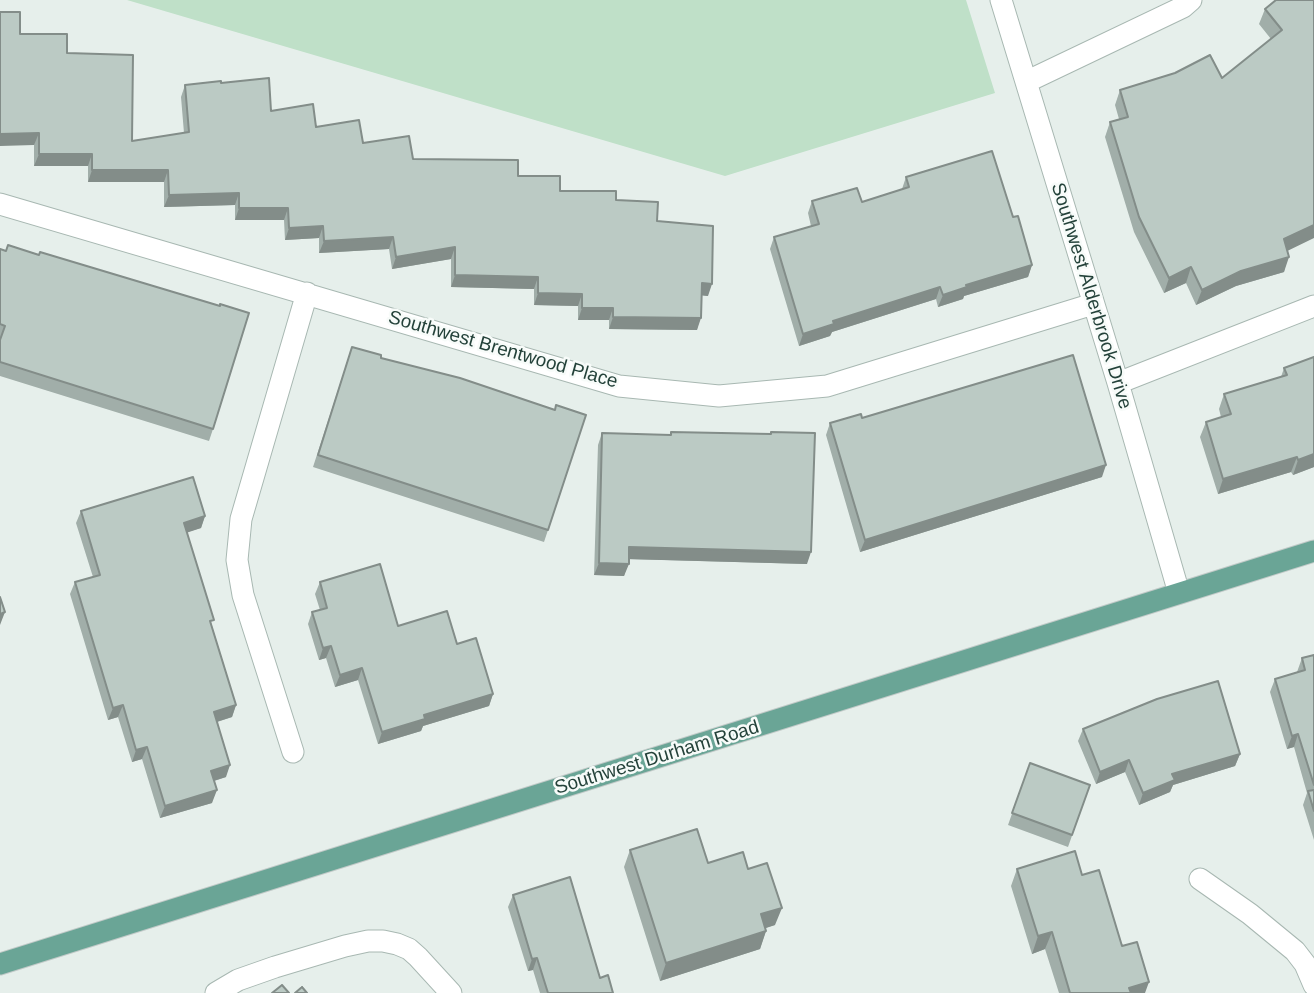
<!DOCTYPE html>
<style>
body{margin:0}
canvas{display:block;background:#e6efeb}
</style>
<canvas width="1314" height="993"></canvas>
<script>
const g = document.querySelector('canvas').getContext('2d');
g.lineJoin = 'round';
function paint(path, color) { g.fillStyle = color; g.fill(path, 'evenodd'); }
const shape = rows => new Path2D(rows.map(r => 'M' + r).join(''));
function trace(path, color, width, dash) { g.strokeStyle = color; g.lineWidth = width; g.lineCap = dash ? 'butt' : 'round'; g.setLineDash(dash || []); g.stroke(path); }
function drawText(font, color, halo, rows, align = 'center') {
  g.font = font + ' Helvetica,sans-serif'; g.lineWidth = 5; g.setLineDash([]); g.textBaseline = 'middle'; g.strokeStyle = halo; g.fillStyle = color; for (const [text, x, y, turn = 0] of rows) {
    g.save(); g.translate(x, y); g.rotate((+turn || 0) * Math.PI / 180); g.textAlign = isNaN(turn) ? turn : align; if (halo) g.strokeText(text, 0, 0); g.fillText(text, 0, 0); g.restore();
  }
}
paint(shape([
 [127,0,966,0,995,93,725,176]
]), '#bfe0c8');
const street = shape([
 [1001,0,1118,383,1179,593],
 [1026,82,1183,7,1191,0],
 [0,204,619,386,719,396,827,386,1093,304],
 [1118,383,1314,306],
 [293,752,243,595,237,560,241,519,307,293],
 [1200,879,1250,914,1295,951,1305,964,1314,985],
 [216,993,238,980,275,967,345,946,368,941,383,941,397,944,409,949,418,957,451,993]
]);
const primary = shape([
 [0,964,1314,551]
]);
trace(street, '#a8b8b2', 23);
trace(primary, '#c2cac8', 23);
trace(street, '#fff', 21);
trace(primary, '#6aa596', 21);
paint(shape([
 [1314,0,1288,251,1284,272,1236,286,1196,305,1186,283,1164,293,1134,232,1105,137,1110,122,1119,119,1115,105,1120,90,1222,78,1271,39,1259,24,1265,9],
 [20,34,67,53,132,141,184,133,181,97,185,85,221,83,271,111,316,127,413,159,518,176,560,191,616,200,657,221,708,296,702,295,697,330,609,329,609,320,578,320,578,306,534,305,534,289,451,287,451,259,392,269,389,249,319,253,319,238,285,240,284,220,235,220,235,205,164,207,164,182,88,182,88,166,34,166,34,145],
 [906,177,1013,217,1032,265,1028,277,964,296,963,299,938,307,936,299,832,332,830,336,799,346,770,249,774,237,811,226,808,213,812,201,862,202,902,189],
 [0,249,213,429,209,441,0,376],
 [1314,357,1314,467,1293,475,1291,472,1218,494,1200,437,1206,422,1221,417,1219,409,1224,394,1281,377,1284,368],
 [381,358,555,410,548,530,544,542,313,467,348,359],
 [862,418,1102,477,860,552,826,435,830,423],
 [671,432,770,434,771,432,807,564,629,559,624,576,594,575,598,445,602,433,670,435],
 [81,511,205,516,201,528,187,532,212,626,236,705,232,717,217,722,226,777,214,781,212,803,160,818,142,759,132,762,118,717,108,720,70,594,75,582,93,577,76,523],
 [320,582,398,626,457,644,493,694,489,706,423,726,421,731,378,744,358,680,335,687,326,658,319,660,308,624,312,612,320,610,315,594],
 [1314,655,1314,840,1303,805,1307,793,1294,747,1287,749,1270,692,1275,679,1297,672,1302,658],
 [1083,729,1240,754,1235,766,1173,785,1170,792,1139,805,1125,772,1096,784,1078,741],
 [1030,763,1090,785,1068,847,1008,825],
 [630,850,748,869,775,925,765,928,766,931,760,949,660,981,624,867],
 [1017,869,1082,875,1122,946,1145,993,1059,993,1045,949,1032,954,1011,886],
 [513,895,600,978,613,993,540,993,533,970,528,971,508,907]
]), '#a1aea9');
paint(shape([
 [39,133,34,145,0,146,0,134],
 [39,154,92,154,88,166,34,166],
 [92,170,168,170,164,182,88,182],
 [239,193,235,205,164,207,169,195],
 [239,208,288,208,284,220,235,220],
 [1314,225,1314,238,1279,255,1284,239],
 [323,226,319,238,285,240,289,228],
 [393,237,389,249,319,253,324,241],
 [455,247,451,259,392,269,396,257],
 [1289,257,1284,272,1236,286,1196,305,1202,290,1241,271],
 [1032,265,1028,277,964,296,963,299,938,307,943,295,966,285],
 [1191,267,1186,283,1164,293,1169,278],
 [455,275,538,277,534,289,451,287],
 [702,283,712,284,708,296,697,295],
 [940,287,936,299,832,332,830,336,799,346,803,334,833,321],
 [538,293,582,294,578,306,534,305],
 [582,308,613,308,609,320,578,320],
 [613,317,701,318,697,330,609,329],
 [1314,454,1314,467,1293,475,1298,460],
 [1297,457,1291,472,1218,494,1223,479],
 [1106,465,1102,477,860,552,865,540],
 [205,516,201,528,180,535,184,523],
 [629,547,811,552,807,564,625,559],
 [599,563,629,564,624,576,594,575],
 [5,612,0,625,0,614],
 [331,646,326,658,319,660,323,648],
 [362,668,358,680,335,687,340,675],
 [493,694,489,706,423,726,421,731,378,744,382,732,424,715],
 [123,705,118,717,108,720,113,708],
 [236,705,232,717,210,724,214,712],
 [1298,734,1294,747,1287,749,1292,736],
 [147,747,142,759,132,762,136,750],
 [1240,754,1235,766,1173,785,1170,792,1139,805,1143,793,1172,774],
 [1129,760,1125,772,1096,784,1100,772],
 [230,765,226,777,207,783,211,771],
 [217,790,212,803,160,818,165,806],
 [782,908,775,925,754,932,761,914],
 [766,931,760,949,660,981,666,963],
 [1052,932,1045,949,1032,954,1038,936],
 [537,958,533,970,528,971,532,959],
 [1149,982,1145,993,1127,993,1129,988]
]), '#838d89');
const building = shape([
 [1276,0,1314,0,1314,225,1284,239,1289,257,1241,271,1202,290,1191,267,1169,278,1139,217,1110,122,1128,117,1120,90,1175,73,1210,55,1222,78,1282,30,1265,9,1276,0],
 [0,12,20,12,20,34,67,34,67,53,133,55,132,141,189,132,185,85,221,81,221,83,269,78,271,111,313,104,316,127,359,120,363,143,409,136,413,159,518,160,518,176,560,176,560,191,616,191,616,200,658,202,657,221,713,226,712,284,702,283,701,318,613,317,613,308,582,308,582,294,538,293,538,277,455,275,455,247,396,257,393,237,324,241,323,226,289,228,288,208,239,208,239,193,169,195,168,170,92,170,92,154,39,154,39,133,0,134,0,12],
 [992,151,1013,217,1018,216,1032,265,966,285,967,287,943,295,940,287,833,321,834,324,803,334,774,237,819,224,812,201,857,188,862,202,909,187,906,177,992,151],
 [8,245,39,255,40,252,220,306,220,304,249,313,213,429,0,362,0,340,5,326,0,324,0,249,6,251,8,245],
 [352,347,381,355,381,358,460,378,555,410,556,405,586,415,548,530,318,455,352,347],
 [1073,355,1106,465,865,540,830,423,861,414,862,418,1073,355],
 [1314,357,1314,454,1298,460,1297,457,1223,479,1206,422,1231,414,1224,394,1287,375,1284,368,1314,357],
 [671,432,771,434,771,432,815,433,811,552,629,547,629,564,599,563,602,433,671,435,671,432],
 [193,477,205,516,184,523,214,620,210,621,236,705,214,712,230,765,211,771,217,790,165,806,147,747,136,750,123,705,113,708,75,582,100,575,81,511,193,477],
 [380,564,398,626,447,611,457,644,476,638,493,694,424,715,425,719,382,732,362,668,340,675,331,646,323,648,312,612,327,608,320,582,380,564],
 [0,597,5,612,0,614,0,597],
 [1314,655,1314,785,1298,734,1292,736,1275,679,1305,670,1302,658,1314,655],
 [1218,681,1240,754,1172,774,1175,780,1143,793,1129,760,1100,772,1083,729,1157,699,1218,681],
 [1030,763,1090,785,1072,835,1012,813,1030,763],
 [1314,790,1314,811,1308,791,1314,790],
 [697,829,708,863,743,852,748,869,767,863,782,908,761,914,766,931,666,963,630,850,697,829],
 [1075,851,1082,875,1099,870,1122,946,1137,942,1149,982,1129,988,1131,993,1070,993,1052,932,1038,936,1017,869,1075,851],
 [570,877,600,978,608,975,613,993,548,993,537,958,532,959,513,895,570,877],
 [282,985,289,993,272,993,282,985],
 [302,987,307,993,295,993,302,987]
]);
paint(building, '#bbcac4');
trace(building, '#838d89', 2);
drawText('19px', '#24423a', '#f7fbf9', [
 ["Southwest Alderbrook Drive",1091,296,73],
 ["Southwest Brentwood Place",503,350,16],
 ["Southwest Durham Road",657,758,-17]
]);
</script>
